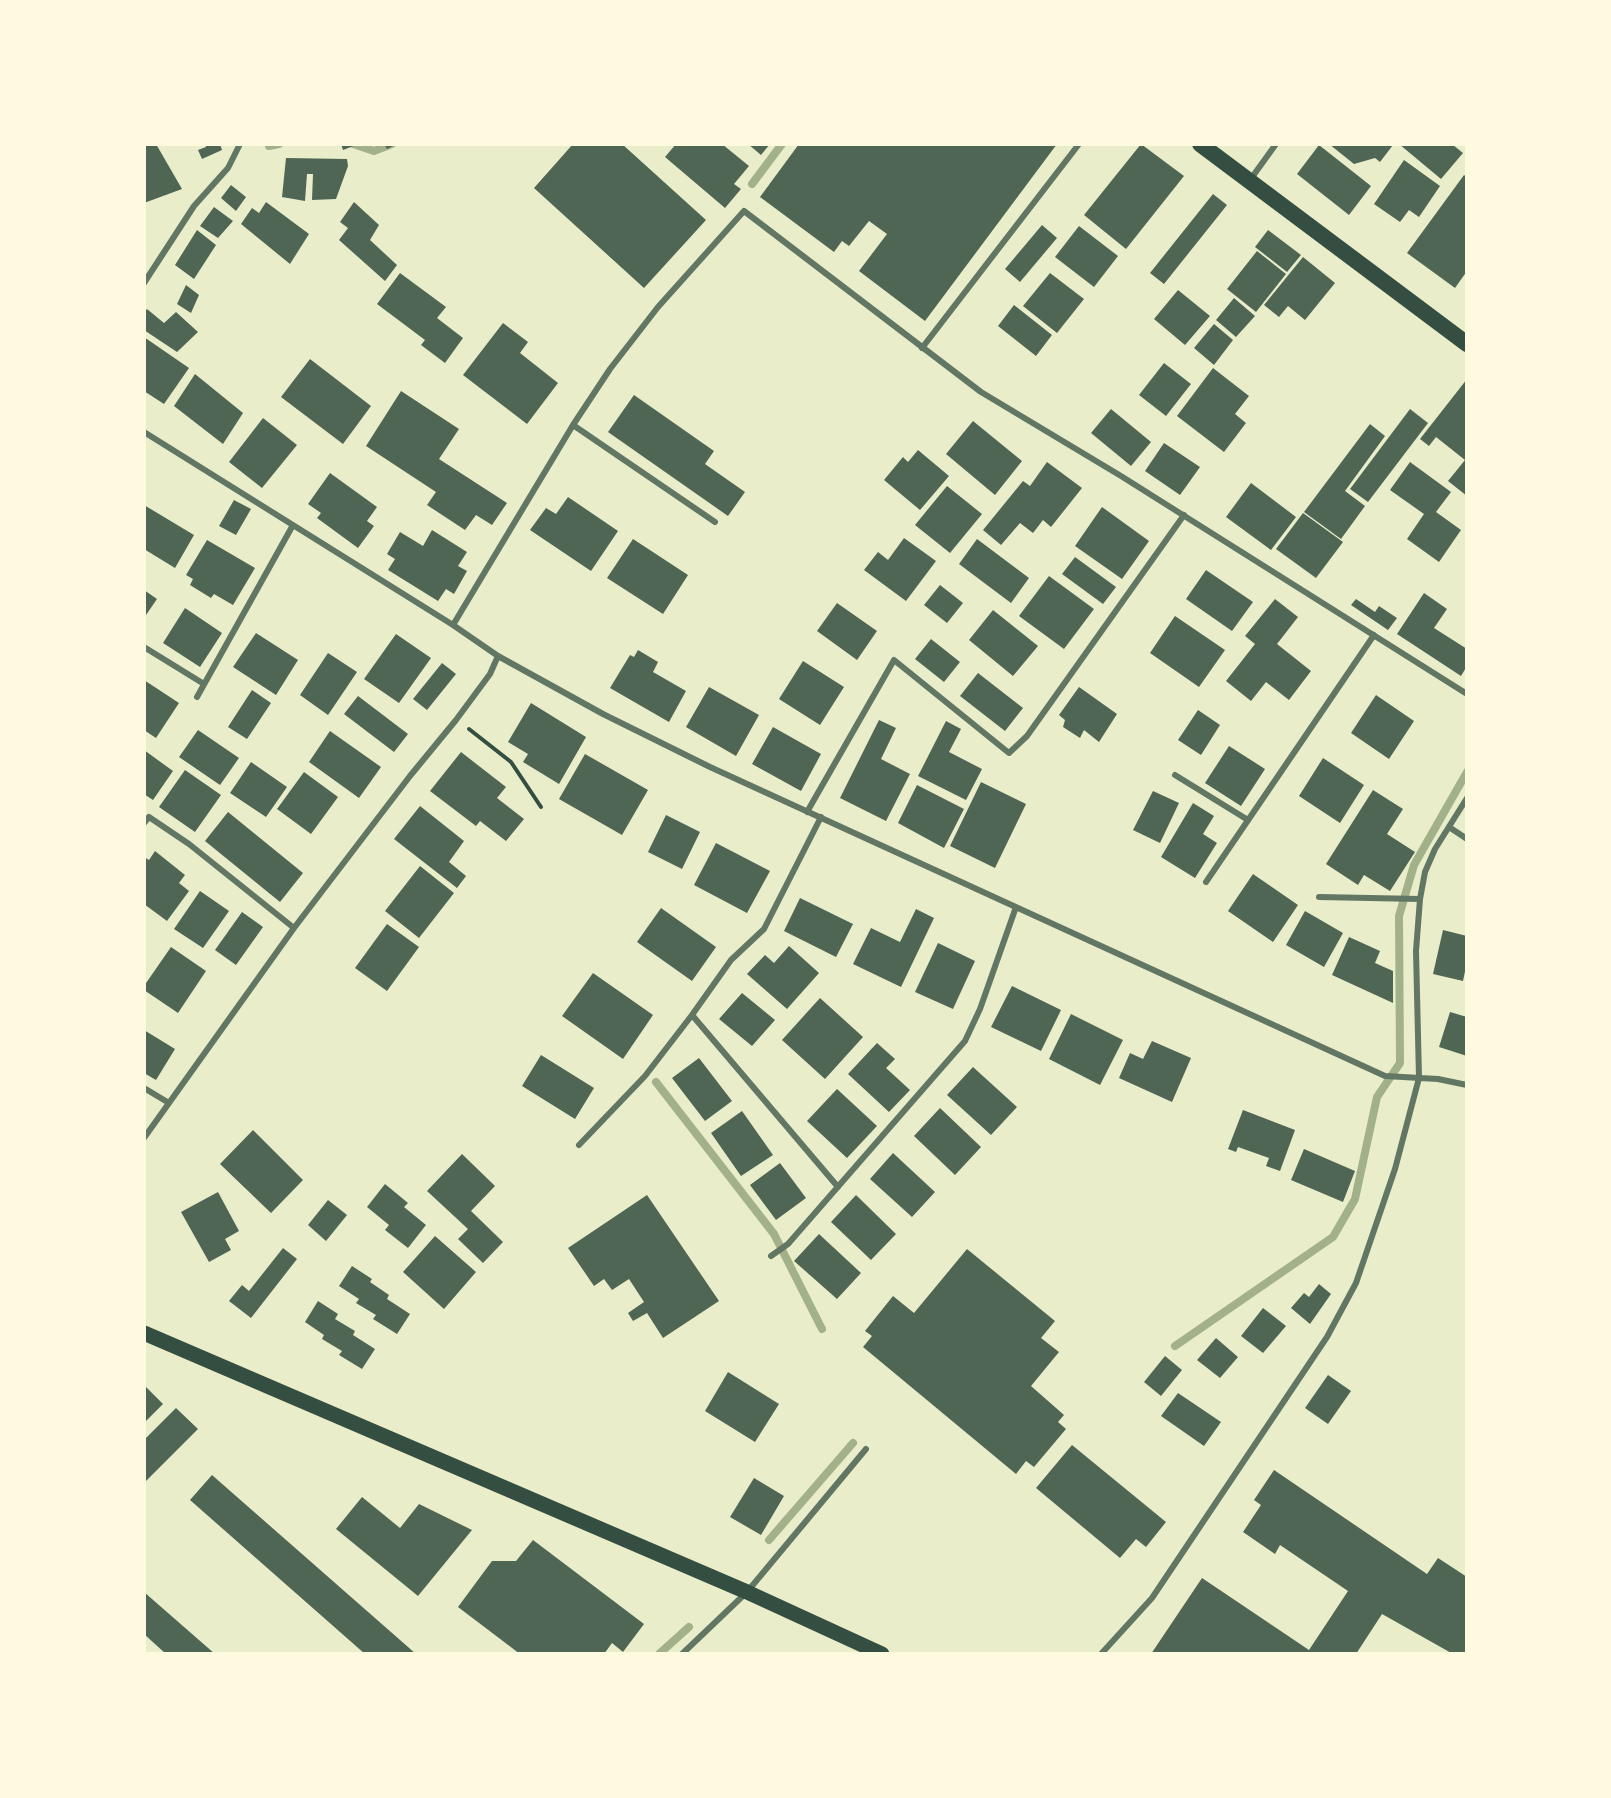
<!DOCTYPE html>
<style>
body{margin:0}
#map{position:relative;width:1611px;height:1798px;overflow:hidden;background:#e9edc9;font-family:"Asap Condensed",sans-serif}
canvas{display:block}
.frame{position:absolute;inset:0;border:146px solid #fefae0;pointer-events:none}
</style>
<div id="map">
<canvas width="1611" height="1798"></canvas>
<div class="frame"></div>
</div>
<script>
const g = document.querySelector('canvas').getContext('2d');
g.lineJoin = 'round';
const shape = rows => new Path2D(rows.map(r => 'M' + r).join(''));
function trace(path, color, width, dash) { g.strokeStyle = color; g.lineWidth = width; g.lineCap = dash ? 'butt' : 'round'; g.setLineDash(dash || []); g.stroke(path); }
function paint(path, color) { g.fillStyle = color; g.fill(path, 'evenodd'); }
trace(shape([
 [353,144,374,151,392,144],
 [269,146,279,144],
 [752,184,782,144],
 [656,1082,774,1234,822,1329],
 [1175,1346,1333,1237,1355,1199,1377,1097,1400,1063,1399,916,1414,865,1467,772],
 [769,1540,853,1443],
 [659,1654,689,1627]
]), '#a3b18a', 8);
paint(shape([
 [144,144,156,144,182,189,144,203],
 [205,144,220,144,222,150,202,159,198,150,206,147],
 [341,144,359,144,343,150],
 [384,144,397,144,387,149],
 [573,144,622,144,706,220,644,288,534,188],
 [676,144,722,144,749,166,734,184,741,189,725,208,665,157],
 [748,144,770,144,761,155],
 [799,144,1057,144,925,321,859,271,887,234,869,221,849,246,842,241,834,252,760,197],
 [1141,144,1184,176,1126,249,1084,215],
 [1329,144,1391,144,1393,145,1380,162,1375,158,1354,164],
 [1399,144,1454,144,1453,145,1463,153,1441,179],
 [1319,145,1371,186,1349,215,1297,174],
 [286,158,347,159,348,166,336,199,312,200,313,174,307,174,305,201,282,197],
 [1404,160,1440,186,1419,217,1409,210,1400,222,1374,204],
 [1464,175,1467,177,1467,271,1455,288,1407,253],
 [231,185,246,197,236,211,221,198],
 [1213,194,1227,205,1164,284,1150,273],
 [266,202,309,234,290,264,241,224,252,208,259,213],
 [354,202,379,225,370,240,397,265,385,281,339,240,348,228,340,222],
 [214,207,233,221,218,238,200,226],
 [1042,225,1057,238,1020,282,1005,269],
 [1079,226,1118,256,1094,287,1055,257],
 [197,230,216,245,194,279,175,265],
 [1268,230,1301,255,1287,272,1255,247],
 [1257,251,1286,274,1256,312,1227,289],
 [1303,257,1335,283,1305,320,1288,306,1279,317,1264,305],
 [400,273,446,307,437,318,463,338,445,363,421,345,425,340,377,304],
 [1050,273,1084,299,1057,333,1023,306],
 [186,285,199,295,191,313,177,304],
 [1178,290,1210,316,1185,345,1154,319],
 [1234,298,1255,316,1236,337,1216,320],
 [1014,305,1052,335,1036,356,998,326],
 [147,309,164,323,176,312,198,332,177,352,144,330,144,313],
 [503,323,528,342,520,353,558,383,527,424,463,375],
 [1214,324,1233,340,1214,365,1194,348],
 [144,337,189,368,164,404,144,391],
 [310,359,371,406,343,444,281,397],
 [1164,363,1191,384,1166,416,1139,395],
 [1213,368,1249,396,1235,414,1246,423,1224,452,1177,416],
 [195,374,243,413,223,444,174,406],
 [1467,379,1467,496,1448,481,1465,460,1436,437,1429,446,1420,439],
 [401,391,459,429,439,459,507,503,492,525,476,515,465,530,427,505,436,492,366,446],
 [634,395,714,451,705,464,745,492,728,516,608,432],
 [1111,409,1151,442,1131,466,1091,433],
 [1410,409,1428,423,1368,502,1350,489],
 [263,418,297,445,262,488,229,462],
 [973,421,1022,461,995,495,946,454],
 [1370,424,1385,436,1345,491,1365,506,1341,539,1304,512],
 [1164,443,1200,467,1180,495,1145,471],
 [918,450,949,476,920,510,884,480,903,457,908,462],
 [1047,462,1082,488,1051,527,1043,520,1033,533,1020,523,1001,545,983,530,1023,481,1030,486],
 [1410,462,1451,492,1436,512,1461,530,1439,562,1407,539,1424,514,1390,490],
 [330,473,377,507,367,521,374,526,358,548,317,518,321,513,308,504],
 [1251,483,1296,517,1271,550,1226,517],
 [947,486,982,514,950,553,915,525],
 [568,497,618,531,591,571,530,530,546,508,556,514],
 [234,500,251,509,236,535,219,526],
 [144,505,194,535,175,568,144,549],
 [1102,507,1149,541,1122,579,1075,546],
 [1303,513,1343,542,1316,578,1276,549],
 [432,530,467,552,458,566,467,571,454,594,446,589,438,601,388,570,395,559,387,554,400,532,423,546],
 [904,538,936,561,906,601,864,570,878,552,888,560],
 [633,539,688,575,663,614,607,578],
 [977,539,1029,578,1011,603,959,564],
 [207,540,255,568,233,605,214,594,211,598,190,585,193,579,186,575],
 [1075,557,1116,587,1103,604,1062,574],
 [1206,570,1253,602,1232,631,1186,599],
 [1049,576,1094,609,1064,649,1019,616],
 [940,585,963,603,947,623,924,605],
 [144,590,157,599,144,618],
 [1424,593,1447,609,1434,628,1467,649,1467,666,1461,676,1397,634],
 [1275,599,1298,617,1277,644,1311,671,1289,700,1266,682,1251,701,1226,681,1255,644,1245,636],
 [1356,599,1375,612,1379,606,1397,618,1388,630,1351,605],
 [837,603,877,631,857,660,817,631],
 [185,608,222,633,200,667,163,643],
 [993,610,1038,646,1013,676,969,640],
 [1175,616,1225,650,1199,687,1150,653],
 [256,633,298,660,276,695,233,667],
 [396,634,431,658,399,703,364,679],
 [931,639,960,662,944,682,915,659],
 [638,650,658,662,653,672,686,691,669,722,610,688,630,655,634,657],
 [328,653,357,672,328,715,300,695],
 [803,661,844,687,820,725,779,699],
 [442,663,456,674,427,710,413,699],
 [978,673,1023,708,1005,731,960,696],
 [144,680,179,703,156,738,144,730],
 [709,687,759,715,736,756,686,727],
 [1079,687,1117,714,1099,742,1084,730,1080,738,1063,727,1065,720,1059,715],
 [252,690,271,703,247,739,228,727],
 [1376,695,1414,721,1389,759,1351,733],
 [358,696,408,734,394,752,344,714],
 [531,703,586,737,559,784,523,762,528,754,508,742],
 [1198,710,1220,725,1201,755,1178,740],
 [879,720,896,728,881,759,910,774,886,821,840,798],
 [946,721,961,729,949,752,982,769,966,800,918,776],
 [773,727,821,754,801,791,752,764],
 [198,730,239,758,220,785,179,757],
 [330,731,381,767,359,798,309,762],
 [1229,746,1265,769,1241,806,1205,783],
 [144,750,173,771,153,800,144,794],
 [461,752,506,787,497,798,524,819,506,841,480,821,476,826,430,791],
 [585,754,648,790,622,835,559,799],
 [1323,758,1364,785,1340,823,1299,796],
 [251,762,287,787,266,817,230,793],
 [185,770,221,795,195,832,159,807],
 [304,772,338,797,311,834,277,809],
 [981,782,1026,804,995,868,950,846],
 [917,785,964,809,944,848,898,823],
 [1373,790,1403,809,1387,834,1415,852,1390,891,1364,875,1358,885,1326,864],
 [1153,791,1179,803,1160,843,1133,830],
 [1193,803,1214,816,1203,834,1217,843,1195,878,1161,857],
 [420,806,464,841,449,862,466,876,457,888,394,839],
 [228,812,303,873,280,902,205,841],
 [666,815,700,832,682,869,648,852],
 [716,843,770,871,747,913,694,885],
 [155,851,185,875,179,883,189,891,167,921,144,904,144,857,149,860],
 [420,866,454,893,419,938,385,911],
 [1253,874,1298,905,1273,942,1228,911],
 [200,891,229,911,203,948,174,929],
 [800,898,853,924,836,957,784,931],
 [661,908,716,947,692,981,637,942],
 [916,909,934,918,901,987,853,964,871,928,900,942],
 [1305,911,1343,933,1324,967,1286,945],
 [242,912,263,927,236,965,215,950],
 [387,924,419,947,387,991,355,968],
 [1443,930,1467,936,1467,962,1463,981,1433,974],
 [1349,937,1380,951,1375,963,1393,971,1393,1003,1332,975],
 [938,943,975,961,953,1009,915,992],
 [789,946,819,973,787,1009,747,974,765,955,774,963],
 [171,947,206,971,178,1013,144,990,144,986],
 [593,973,653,1015,623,1059,562,1016],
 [1012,986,1061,1010,1041,1051,991,1027],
 [742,993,775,1020,752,1046,719,1019],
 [820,998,863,1037,825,1079,782,1040],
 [1450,1012,1467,1017,1467,1056,1439,1047],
 [1071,1014,1123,1040,1100,1085,1049,1059],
 [144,1030,175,1049,156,1080,144,1073],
 [1152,1041,1191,1058,1172,1102,1119,1078,1130,1053,1143,1059],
 [877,1043,895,1059,886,1068,910,1090,889,1112,848,1074],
 [541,1055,594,1088,575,1119,522,1086],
 [699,1058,732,1101,705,1121,672,1078],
 [973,1067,1017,1107,991,1135,947,1095],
 [837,1089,877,1126,847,1158,807,1121],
 [940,1108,981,1147,955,1175,914,1136],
 [1243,1110,1295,1130,1280,1171,1266,1166,1269,1158,1238,1147,1236,1152,1228,1149],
 [742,1111,773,1155,741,1176,711,1133],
 [253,1130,303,1180,271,1213,220,1164],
 [1304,1149,1355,1171,1343,1202,1291,1180],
 [893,1153,935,1192,912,1217,870,1179],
 [462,1154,495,1186,471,1211,503,1242,483,1263,458,1239,468,1229,427,1191],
 [780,1163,806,1198,776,1220,750,1185],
 [385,1184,408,1203,404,1207,426,1225,408,1248,385,1230,389,1225,367,1207],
 [218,1192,239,1231,225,1239,231,1250,209,1262,181,1212],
 [647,1195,719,1301,663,1338,647,1313,633,1321,628,1313,644,1302,629,1279,612,1290,604,1279,594,1286,568,1248],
 [856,1195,896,1234,871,1260,831,1222],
 [328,1200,347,1215,326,1241,308,1225],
 [819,1234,861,1273,837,1299,794,1261],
 [435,1236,476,1272,444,1309,403,1272],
 [283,1248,297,1259,251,1318,229,1301,242,1285,249,1291],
 [967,1249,1055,1321,1041,1338,1059,1352,1031,1386,1064,1415,1058,1422,1066,1429,1034,1467,1026,1461,1016,1474,863,1347,872,1336,865,1331,893,1296,914,1313],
 [352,1266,372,1279,370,1282,389,1295,387,1299,410,1314,397,1334,373,1319,376,1315,356,1303,359,1299,339,1286],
 [1319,1284,1331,1294,1310,1324,1291,1308,1304,1293,1309,1297],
 [318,1301,338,1314,335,1319,355,1331,353,1335,375,1349,362,1369,339,1355,342,1351,322,1339,324,1335,305,1322],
 [1263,1308,1286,1326,1263,1353,1241,1336],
 [1216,1338,1238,1357,1220,1378,1197,1360],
 [1165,1356,1182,1370,1161,1396,1144,1382],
 [728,1372,779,1404,755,1442,705,1411],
 [1328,1375,1351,1391,1328,1424,1305,1408],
 [144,1385,163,1404,144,1423],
 [1178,1393,1221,1422,1204,1446,1161,1416],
 [176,1408,198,1429,144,1483,144,1440],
 [1072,1445,1166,1522,1146,1547,1136,1539,1120,1558,1036,1488],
 [1274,1470,1427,1574,1438,1558,1467,1577,1467,1654,1453,1654,1382,1614,1356,1654,1151,1654,1202,1578,1309,1650,1348,1591,1280,1545,1275,1554,1243,1532,1261,1505,1254,1500],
 [212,1475,416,1654,365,1654,190,1500],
 [754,1478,784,1496,761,1535,730,1517],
 [362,1497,400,1528,419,1504,472,1530,418,1596,336,1529],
 [533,1540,644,1624,623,1652,612,1643,604,1654,520,1654,458,1607,492,1561,516,1561],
 [144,1592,215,1654,166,1654,144,1634]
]), '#4f6655');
trace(shape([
 [469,729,511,762,541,807]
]), '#344e41', 4);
trace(shape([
 [1250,180,1276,144],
 [144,283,194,206,228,168,240,144],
 [922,348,1079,144],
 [573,425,715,522],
 [144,432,453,625,498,656,603,714,710,767,1385,1076,1438,1079,1467,1085],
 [453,625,573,425,610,369,658,307,744,211,981,392,1121,476,1467,694],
 [144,647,204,684],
 [197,697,293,525],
 [1175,775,1248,820],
 [807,812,894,660,1009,753,1027,736,1184,515],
 [821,817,764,929,731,960,692,1015,838,1187],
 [144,823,149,817,189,844,294,928],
 [1449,827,1467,839],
 [1206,882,1374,635],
 [1319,897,1420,899],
 [144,1088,169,1103],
 [144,1138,294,928,410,776,456,720,490,674,498,656],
 [579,1145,645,1076,692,1015],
 [771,1256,788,1244,965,1041,980,1009,1016,907],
 [682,1654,747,1592,866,1449],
 [1101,1654,1152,1598,1327,1337,1356,1283,1395,1169,1419,1078,1416,951,1420,899,1425,872,1435,849,1467,798]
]), '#617663', 6);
trace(shape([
 [144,1333,747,1592,882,1654]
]), '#344e41', 15);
trace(shape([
 [1200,144,1467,344]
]), '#344e41', 16);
</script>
